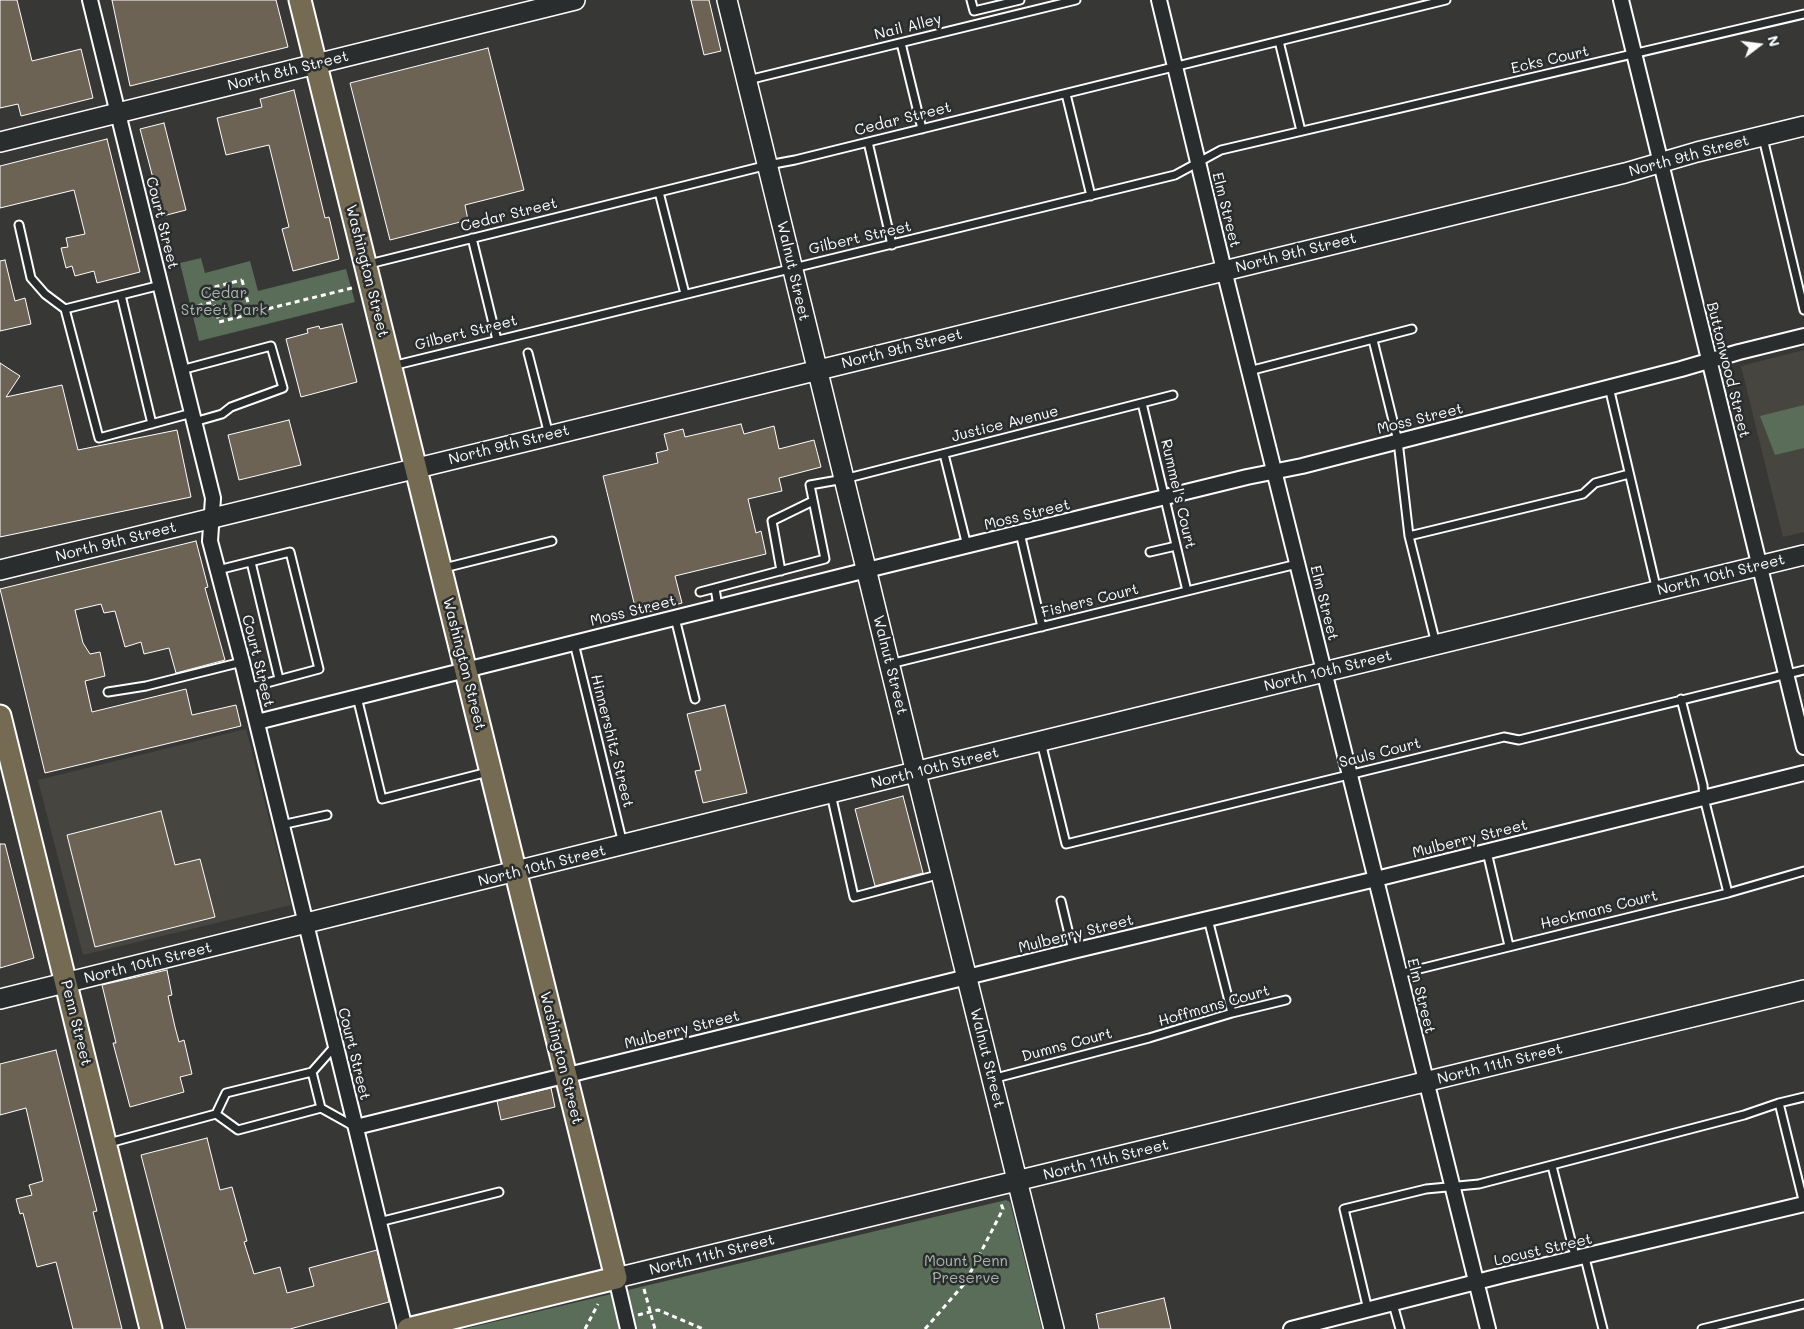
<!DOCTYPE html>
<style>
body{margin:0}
#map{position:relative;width:1804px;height:1329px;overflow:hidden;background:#373836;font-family:Mali,sans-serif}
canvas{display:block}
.north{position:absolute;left:1734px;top:20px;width:50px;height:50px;-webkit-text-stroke:4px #2a2d2e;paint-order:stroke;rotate:75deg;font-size:14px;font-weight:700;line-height:20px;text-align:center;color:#fff}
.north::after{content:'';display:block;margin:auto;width:18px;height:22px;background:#fff;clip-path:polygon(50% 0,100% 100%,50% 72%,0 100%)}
</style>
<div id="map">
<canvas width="1804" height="1329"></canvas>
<div class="north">N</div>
</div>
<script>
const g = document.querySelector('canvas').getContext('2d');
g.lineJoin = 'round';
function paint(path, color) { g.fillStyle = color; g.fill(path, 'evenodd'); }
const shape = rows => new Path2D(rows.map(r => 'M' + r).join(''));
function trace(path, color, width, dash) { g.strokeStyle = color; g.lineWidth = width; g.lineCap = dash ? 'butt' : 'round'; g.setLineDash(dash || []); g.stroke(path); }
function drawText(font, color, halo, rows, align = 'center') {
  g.font = font + ' Mali,sans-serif'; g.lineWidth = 5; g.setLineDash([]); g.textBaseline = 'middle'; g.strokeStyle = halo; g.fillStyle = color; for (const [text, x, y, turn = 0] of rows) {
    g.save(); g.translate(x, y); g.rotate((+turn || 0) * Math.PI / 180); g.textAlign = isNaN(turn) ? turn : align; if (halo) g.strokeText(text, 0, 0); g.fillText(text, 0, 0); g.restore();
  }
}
paint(shape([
 [1804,350,1804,532,1783,537,1741,366],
 [246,729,291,905,83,955,38,780]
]), '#47453f');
paint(shape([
 [201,258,205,273,250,261,258,291,346,269,355,302,199,341,180,263],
 [1804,405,1804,448,1775,455,1760,416],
 [1006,1200,1010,1202,1011,1206,1042,1329,464,1329]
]), '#5a6d58');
const building = shape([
 [0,0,17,0,32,61,81,49,93,98,21,116,18,104,0,108,0,0],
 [112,0,276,0,288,47,130,86,112,0],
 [691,0,709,0,721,51,704,55,691,0],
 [488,48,524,190,465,205,468,220,390,240,350,83,488,48],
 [294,90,325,218,329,217,339,259,293,271,282,229,289,227,269,145,226,155,217,118,262,107,260,99,294,90],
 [164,123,186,210,163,216,140,129,164,123],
 [107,139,140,272,97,283,94,271,75,276,72,266,66,268,61,248,68,247,66,238,85,234,74,190,0,208,0,166,107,139],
 [5,260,15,301,25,298,31,324,0,331,0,261,5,260],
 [342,324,357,382,301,397,286,339,308,333,307,329,319,326,320,329,342,324],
 [0,363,20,376,6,397,62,385,78,450,177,430,191,497,0,537,0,363],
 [289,420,301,465,239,480,228,435,289,420],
 [741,424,744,434,774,426,779,449,814,440,821,467,779,478,782,491,748,499,756,533,761,531,766,554,675,576,682,603,637,615,603,476,658,463,656,453,668,450,664,434,683,429,685,437,741,424],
 [196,541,208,587,205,588,225,660,176,673,169,648,144,654,141,642,125,647,115,611,104,613,101,604,75,610,83,643,90,654,100,652,105,676,85,681,92,712,186,689,192,715,236,705,241,726,45,773,0,589,196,541],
 [725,705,747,793,703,803,695,771,701,770,687,714,725,705],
 [903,796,923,873,875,886,855,809,903,796],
 [161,811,175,865,200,859,215,917,95,947,67,835,161,811],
 [0,844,5,844,34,958,0,968,0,844],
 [167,970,172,995,168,996,175,1027,179,1042,184,1040,192,1074,180,1077,184,1092,130,1107,113,1043,116,1043,102,985,167,970],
 [56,1050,97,1211,93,1212,122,1329,73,1329,56,1262,37,1267,23,1213,20,1214,16,1199,32,1195,29,1185,43,1181,26,1108,0,1115,0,1064,56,1050],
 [551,1088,555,1107,501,1120,497,1101,551,1088],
 [207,1138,220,1190,232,1187,247,1241,244,1242,254,1274,280,1267,287,1293,314,1286,309,1268,377,1250,389,1302,290,1329,186,1329,141,1155,207,1138],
 [1164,1298,1171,1329,1099,1329,1096,1314,1164,1298]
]);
paint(building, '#6c6354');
trace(building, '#fff', 1);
const lane = shape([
 [971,0,974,11,1020,0],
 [1279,41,1301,131],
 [901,43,922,129],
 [748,80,1076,0],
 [1066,94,1091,196],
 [1763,138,1804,310],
 [868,142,892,245],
 [659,192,685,294],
 [19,225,31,278,45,294,65,309],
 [472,238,497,340],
 [369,264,768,165,795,160,1446,0],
 [161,285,65,309,99,438,192,413],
 [121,295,152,424],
 [1373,340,1398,441,1409,536,1436,644],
 [528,353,549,435],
 [392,366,1175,175,1221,150,1804,14],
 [181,370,271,346,283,388,231,407,222,414,194,422],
 [1249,371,1412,329],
 [1609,387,1657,591],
 [1142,403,1187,591],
 [944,454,967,546],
 [1020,533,1042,627],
 [1409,536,1583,494,1595,483,1629,474],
 [1150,552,1176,546],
 [251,562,279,679],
 [444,568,552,541],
 [218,570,290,552,319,669,248,688],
 [781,571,772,521,813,501],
 [715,588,718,607],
 [700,592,825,559,810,485,844,479,1173,395],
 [675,618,695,699],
 [574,643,623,844],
 [890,664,1297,564],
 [108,692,146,686,242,662],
 [357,697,382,799,488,772],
 [1681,699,1703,785,1704,798,1728,893],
 [1041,742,1066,844,1504,737,1519,740,1804,670],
 [831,794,854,897,941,874],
 [281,825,327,815],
 [1487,852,1509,946],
 [1061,901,1073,951],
 [1208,919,1232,1013],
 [1399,974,1728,893,1804,871],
 [335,1046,312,1072,226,1093,216,1114,238,1130,321,1108,355,1127],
 [312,1072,321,1108],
 [992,1079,1149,1038,1232,1013,1286,1000],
 [1779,1103,1804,1204],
 [109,1143,216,1114],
 [1552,1166,1576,1260],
 [379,1222,499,1192],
 [1585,1258,1603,1329],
 [1393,1304,1400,1329],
 [1368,1310,1344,1209,1426,1189,1479,1184,1744,1115,1779,1103,1804,1097],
 [1702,1329,1804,1304]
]);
const street = shape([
 [90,0,213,498,210,541,242,662,405,1329],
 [1159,0,1224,270,1488,1329],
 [1621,0,1804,747],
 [257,722,867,570,1247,477,1302,466,1681,369,1739,352,1804,336],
 [356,1127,1073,951,1376,879,1804,773],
 [616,1278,628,1329],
 [1291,1329,1504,1275,1804,1204]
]);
const secondary = shape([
 [727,0,916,773,1054,1329],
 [0,142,575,0],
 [0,570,1625,173,1697,152,1804,126],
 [0,999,951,763,1804,555],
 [616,1278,1804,990]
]);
const primary = shape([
 [300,0,616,1278,408,1329],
 [0,716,151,1329]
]);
trace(lane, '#fff', 11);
trace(street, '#fff', 18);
trace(secondary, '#fff', 22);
trace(primary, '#fff', 25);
trace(shape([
 [242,280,251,314,219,322,210,288,242,280],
 [180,310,214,302],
 [251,313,352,288],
 [644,1289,655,1329],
 [638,1315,658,1310,703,1329],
 [585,1329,598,1304],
 [925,1329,965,1283,1003,1209,1000,1201]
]), '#fff', 3, [5, 4]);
trace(lane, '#2a2d2e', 7);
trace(street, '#2a2d2e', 14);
trace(secondary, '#2a2d2e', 19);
trace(primary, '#746b52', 21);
drawText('15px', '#fff', '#2a2d2e', [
 ["Nail Alley",908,27,-14],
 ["Ecks Court",1550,60,-13],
 ["North 8th Street",288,71,-14],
 ["Cedar Street",903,119,-14],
 ["North 9th Street",1689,156,-15],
 ["Elm Street",1226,210,76],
 ["Cedar Street",509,215,-14],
 ["Court Street",162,223,76],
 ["Gilbert Street",860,238,-13],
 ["North 9th Street",1296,253,-14],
 ["Washington Street",367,271,76],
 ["Walnut Street",793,271,77],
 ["Gilbert Street",466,333,-14],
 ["North 9th Street",902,349,-14],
 ["Buttonwood Street",1728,370,76],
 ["Moss Street",1420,419,-14],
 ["Justice Avenue",1005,424,-14],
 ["North 9th Street",509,445,-14],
 ["Rummel's Court",1178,494,77],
 ["Moss Street",1027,515,-14],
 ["North 9th Street",116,542,-14],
 ["North 10th Street",1721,575,-14],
 ["Fishers Court",1090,601,-14],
 ["Elm Street",1324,603,76],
 ["Moss Street",633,611,-14],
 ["Court Street",258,661,76],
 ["Washington Street",464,664,76],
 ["Walnut Street",890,665,76],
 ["North 10th Street",1328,671,-14],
 ["Hinnershitz Street",612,741,76],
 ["Sauls Court",1380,753,-14],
 ["North 10th Street",935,768,-14],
 ["Mulberry Street",1470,839,-14],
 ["North 10th Street",542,866,-14],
 ["Heckmans Court",1599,910,-14],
 ["Mulberry Street",1076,934,-14],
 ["North 10th Street",148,963,-14],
 ["Elm Street",1421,996,76],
 ["Hoffmans Court",1214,1006,-16],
 ["Penn Street",76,1023,76],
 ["Mulberry Street",682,1030,-14],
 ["Dumns Court",1067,1045,-15],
 ["Court Street",354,1054,76],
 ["Washington Street",561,1058,76],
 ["Walnut Street",987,1058,76],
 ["North 11th Street",1500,1064,-14],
 ["North 11th Street",1106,1160,-14],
 ["Locust Street",1543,1250,-13],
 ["North 11th Street",712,1255,-14]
]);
drawText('15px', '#acb6ac', '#2a2d2e', [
 ["Cedar",224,293],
 ["Street Park",224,310],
 ["Mount Penn",966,1261],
 ["Preserve",966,1278]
]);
</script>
